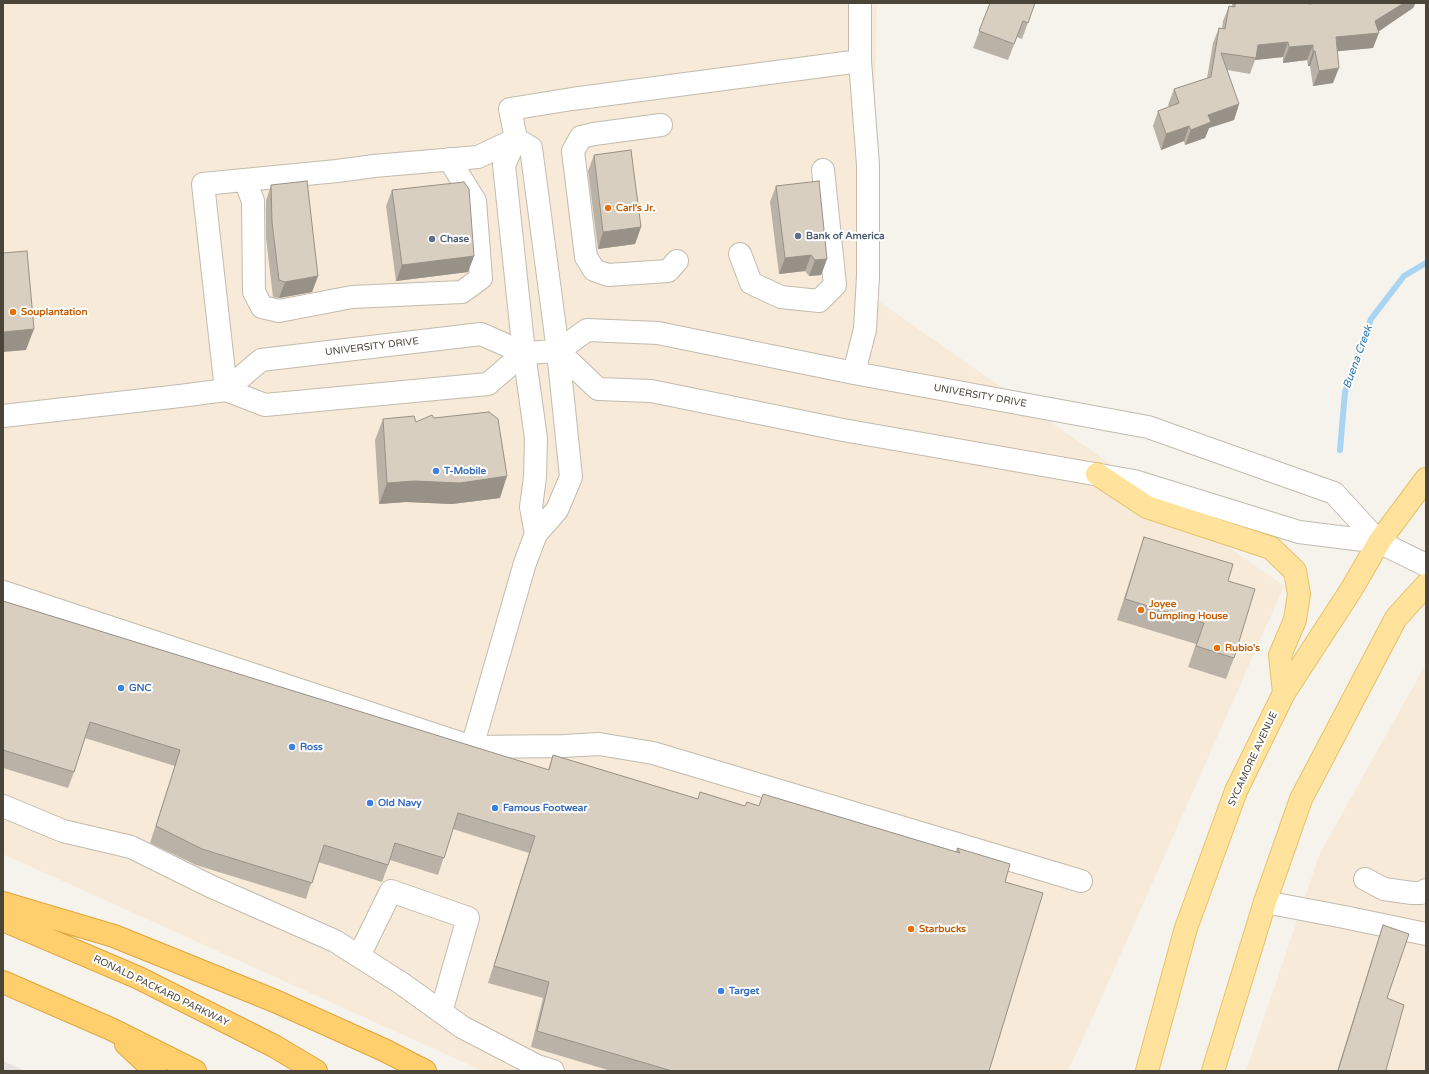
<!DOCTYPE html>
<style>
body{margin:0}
#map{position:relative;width:1429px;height:1074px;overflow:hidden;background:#f6f3ec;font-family:"Varela Round",sans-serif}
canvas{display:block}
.frame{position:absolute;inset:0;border:4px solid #4b4439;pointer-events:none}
</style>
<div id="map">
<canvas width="1429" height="1074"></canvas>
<div class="frame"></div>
</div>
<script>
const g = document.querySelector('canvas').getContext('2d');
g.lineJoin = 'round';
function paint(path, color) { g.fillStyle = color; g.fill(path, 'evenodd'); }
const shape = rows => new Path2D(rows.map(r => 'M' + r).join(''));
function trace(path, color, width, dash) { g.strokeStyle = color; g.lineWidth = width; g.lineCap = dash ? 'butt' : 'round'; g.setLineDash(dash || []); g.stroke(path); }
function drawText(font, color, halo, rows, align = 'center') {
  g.font = font + ' "Varela Round",sans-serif'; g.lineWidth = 4; g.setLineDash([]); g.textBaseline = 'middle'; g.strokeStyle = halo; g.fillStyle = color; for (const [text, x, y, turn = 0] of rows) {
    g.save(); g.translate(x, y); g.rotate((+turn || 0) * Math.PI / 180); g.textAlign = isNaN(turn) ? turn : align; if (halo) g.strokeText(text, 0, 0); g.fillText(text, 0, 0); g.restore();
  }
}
paint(shape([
 [3,3,877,3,870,295,1284,586,1101,999,1068,1071,483,1071,3,854],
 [1426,664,1426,1071,1246,1071,1320,853]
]), '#f7ead8');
paint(shape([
 [3,1061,25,1071,3,1071]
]), '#e6e2dd');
trace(shape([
 [1340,450,1345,392,1371,319,1404,276,1426,263]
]), '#a9d4f2', 6);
const minor = shape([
 [661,125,594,134,581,137,573,151,586,257,594,270,608,275,668,271,677,261],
 [245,180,253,201,254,292,262,307,279,311,352,297,462,292,481,278,475,201,449,159],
 [740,254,751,283,781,297,819,301,835,285,823,170],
 [558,351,598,389,651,391,843,430,1134,481,1299,532,1379,542,1426,565],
 [854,373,865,329,868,276,868,165,860,61,860,3],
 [226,390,261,360,481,334,524,353,558,351,587,330,658,333,854,373,1148,427,1334,493,1379,542],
 [226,390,203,184,337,171,374,166,478,157,516,139],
 [3,416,180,396,226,390,265,405,488,384,524,353],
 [536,534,531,507,535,477,536,438,524,353,504,165,516,139,510,109,572,99,860,61],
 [3,592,472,747,525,563,536,534,557,510,571,477,558,351,531,148,516,139],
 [472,747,564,746,599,744,653,753,1081,881],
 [3,806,63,831,131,847,210,886,335,941,401,983,462,1027,537,1066,553,1071],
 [1365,879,1384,889,1412,893,1421,893,1426,890],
 [1265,902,1344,917,1426,934],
 [359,956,391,891,468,918,441,1012]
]);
const major = shape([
 [1097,474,1147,507,1271,548,1295,571,1299,594,1295,620,1280,655,1284,693],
 [1147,1071,1186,928,1236,791,1284,693,1351,590,1379,542,1426,479],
 [1213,1071,1265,902,1301,799,1396,618,1426,585]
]);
const highway = shape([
 [3,903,114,936,275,1001,384,1050,425,1071],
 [3,920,139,978,274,1046,316,1071],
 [3,982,111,1029,195,1071],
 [126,1044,155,1071]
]);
trace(minor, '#c2bbae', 24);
trace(major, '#e6c16a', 24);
trace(highway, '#e0a43c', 24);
trace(minor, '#fff', 22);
trace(major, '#ffe39c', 22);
trace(highway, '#ffcf6e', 22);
paint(shape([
 [990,3,1035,3,1022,39,1017,37,1008,60,973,48],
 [1232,3,1309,3,1309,4,1316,3,1417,3,1415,4,1413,8,1378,31,1373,48,1337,51,1333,83,1313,86,1310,66,1308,66,1307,60,1283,63,1283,57,1255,60,1250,74,1227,70,1239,104,1234,120,1209,128,1205,138,1185,145,1184,141,1161,150,1153,126,1158,111,1169,107,1168,105,1174,89,1207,78,1213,43,1219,28,1222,28,1223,21,1229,6,1232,6],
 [594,155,641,227,635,244,598,249,588,171],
 [271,185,318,276,312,292,279,298,273,297,266,238,266,201],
 [776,186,827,259,821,275,809,276,805,271,779,274,770,202],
 [392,190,474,256,468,272,396,281,386,206],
 [434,418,500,498,452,504,406,502,379,504,375,440,383,419,416,422],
 [1144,537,1228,581,1234,658,1226,679,1188,667,1196,644,1117,620,1137,558],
 [3,601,548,770,553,755,697,799,745,806,759,806,763,794,956,852,957,848,1005,882,989,1071,611,1071,531,1047,543,998,488,983,529,853,453,829,438,875,390,860,382,882,318,862,306,899,196,865,150,843,175,766,85,738,74,772,68,788,3,768],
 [1383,925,1387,998,1386,1070,1388,1071,1337,1071,1376,946]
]), '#bab2a6');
paint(shape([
 [1404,3,1417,3,1415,4,1413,8,1375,34,1379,33,1373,48,1330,52,1336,37,1375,21],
 [1288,42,1283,57,1255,60,1258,45],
 [1313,45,1307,60,1283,63,1289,47],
 [1313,51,1315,51,1310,66,1308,66],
 [1339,68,1333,83,1313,86,1319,71],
 [1239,104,1234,120,1209,128,1205,138,1185,145,1191,130,1208,115],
 [1189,126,1184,141,1161,150,1166,134],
 [641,227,635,244,598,249,603,232],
 [811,255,805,271,779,274,785,258],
 [474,256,468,272,396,281,402,265],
 [827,259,821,275,809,276,815,260],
 [318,276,312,292,279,298,285,282],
 [34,329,26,350,3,352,3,332],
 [507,476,500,498,452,504,406,502,379,504,387,483,414,481]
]), '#979187');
const building = shape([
 [990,3,1035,3,1028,23,1023,21,1014,44,979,31,990,3],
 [1235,3,1309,3,1309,4,1316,3,1404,3,1375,21,1379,33,1336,37,1339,68,1319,71,1315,51,1313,51,1313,45,1289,47,1288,42,1258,45,1256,58,1221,53,1239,104,1208,115,1211,122,1191,130,1189,126,1166,134,1158,111,1179,103,1174,89,1211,77,1219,28,1225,29,1229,6,1235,7,1235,3],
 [631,150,641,227,603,232,594,155,631,150],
 [307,181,318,276,285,282,279,280,272,222,271,185,307,181],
 [819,181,827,259,815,260,811,255,785,258,776,186,819,181],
 [464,182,469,189,474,256,402,265,392,190,464,182],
 [27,251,34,329,3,332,3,253,27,251],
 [489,412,498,419,507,476,460,483,414,481,387,483,383,419,414,416,416,422,432,415,434,418,489,412],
 [1144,537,1233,564,1228,581,1255,589,1234,658,1196,646,1204,623,1125,599,1144,537],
 [3,601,549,770,553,755,698,799,700,792,745,806,747,802,759,806,763,794,960,853,957,848,1010,864,1005,882,1043,893,989,1071,672,1071,537,1031,549,982,494,966,535,836,458,813,444,858,395,843,388,865,324,845,312,883,202,849,156,826,180,750,90,722,74,772,3,750,3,601],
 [1383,925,1409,934,1387,998,1404,1005,1386,1070,1388,1071,1338,1071,1383,925]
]);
paint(building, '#d8cfc1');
trace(building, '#979187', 1);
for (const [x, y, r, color] of [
 [608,208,4,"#e8710a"],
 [798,236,4,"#5c6f8a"],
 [432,239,4,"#5c6f8a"],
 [13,312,4,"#e8710a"],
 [436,471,4,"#3f7fe0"],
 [1141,610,4,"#e8710a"],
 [1217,648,4,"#e8710a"],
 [121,688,4,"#3f7fe0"],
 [292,747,4,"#3f7fe0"],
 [370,803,4,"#3f7fe0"],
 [495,808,4,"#3f7fe0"],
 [911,929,4,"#e8710a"],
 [721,991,4,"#3f7fe0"]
]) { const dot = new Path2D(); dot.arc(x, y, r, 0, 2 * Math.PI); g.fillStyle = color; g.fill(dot); trace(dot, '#fff', 1.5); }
drawText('bold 10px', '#c56008', '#fff', [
 ["Carl's Jr.",616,208],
 ["Souplantation",21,312],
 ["Joyee",1149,604],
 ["Dumpling House",1149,616],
 ["Rubio's",1225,648],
 ["Starbucks",919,929]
], 'left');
drawText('bold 10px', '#4e5e75', '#fff', [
 ["Bank of America",806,236],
 ["Chase",440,239]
], 'left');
drawText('10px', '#4b4439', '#fff', [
 ["UNIVERSITY DRIVE",372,347,-7],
 ["UNIVERSITY DRIVE",980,396,10],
 ["SYCAMORE AVENUE",1253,759,-65],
 ["RONALD PACKARD PARKWAY",161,991,26]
]);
drawText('bold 10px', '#366cbe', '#fff', [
 ["T-Mobile",444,471],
 ["GNC",129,688],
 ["Ross",300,747],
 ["Old Navy",378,803],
 ["Famous Footwear",503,808],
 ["Target",729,991]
], 'left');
drawText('italic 11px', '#2e7ab2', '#fff', [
 ["Buena Creek",1358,357,-70]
]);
</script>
